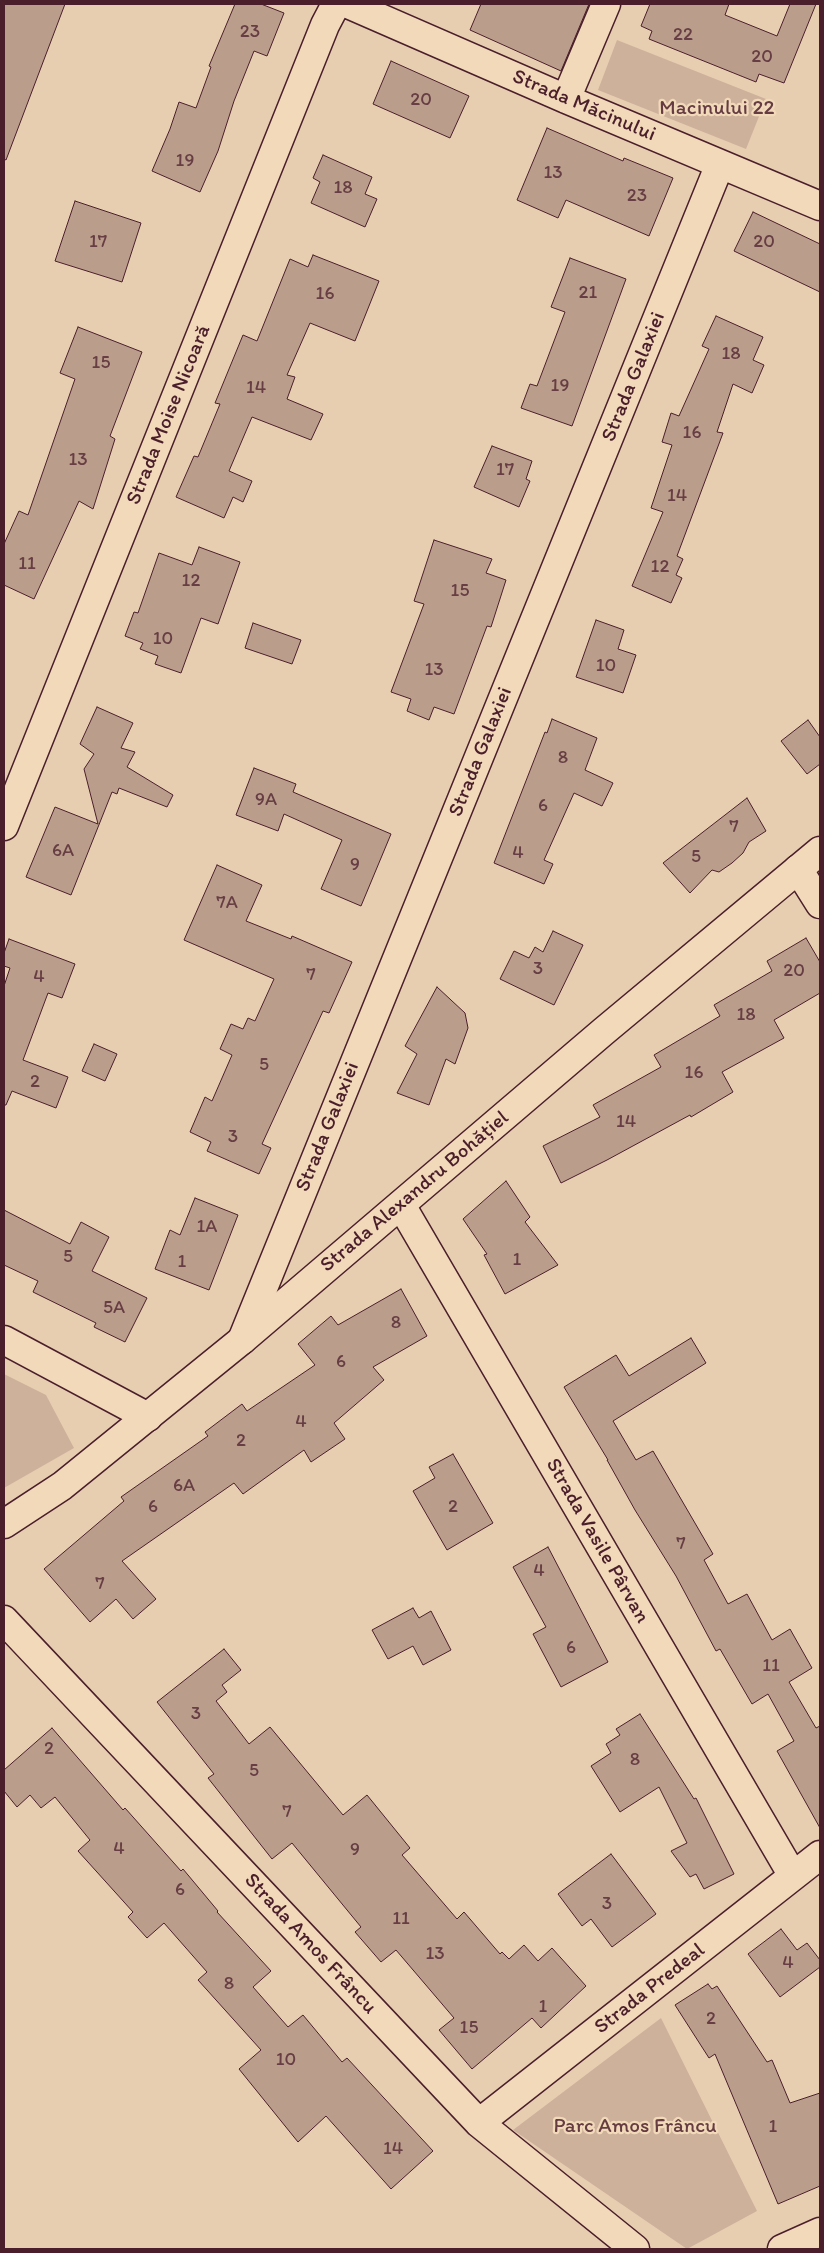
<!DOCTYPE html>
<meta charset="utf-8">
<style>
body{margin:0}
#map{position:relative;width:824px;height:2253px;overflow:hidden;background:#e8ceb1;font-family:Itim,sans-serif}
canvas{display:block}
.frame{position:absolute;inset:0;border:5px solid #4a1f2b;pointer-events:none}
</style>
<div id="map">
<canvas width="824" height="2253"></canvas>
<div class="frame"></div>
</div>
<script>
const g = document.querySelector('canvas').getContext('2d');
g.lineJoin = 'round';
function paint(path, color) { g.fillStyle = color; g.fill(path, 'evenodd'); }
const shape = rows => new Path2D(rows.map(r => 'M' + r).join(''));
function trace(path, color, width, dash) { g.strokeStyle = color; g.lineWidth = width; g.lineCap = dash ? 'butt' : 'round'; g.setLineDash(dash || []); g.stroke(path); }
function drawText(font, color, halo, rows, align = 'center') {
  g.font = font + ' Itim,sans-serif'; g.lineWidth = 4.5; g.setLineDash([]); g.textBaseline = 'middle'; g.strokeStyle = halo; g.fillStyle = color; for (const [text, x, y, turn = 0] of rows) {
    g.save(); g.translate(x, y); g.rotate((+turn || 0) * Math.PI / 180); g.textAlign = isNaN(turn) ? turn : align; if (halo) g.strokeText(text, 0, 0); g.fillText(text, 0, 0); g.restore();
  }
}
paint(shape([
 [617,40,766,99,746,149,598,90],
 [4,1374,46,1395,74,1448,4,1488],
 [661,2018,757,2211,687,2249,513,2130]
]), '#ceb19b');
const building = shape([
 [4,4,65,4,6,160,4,159,4,4],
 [235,4,261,4,284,13,267,56,254,51,234,101,218,151,200,192,152,171,170,129,179,102,196,108,211,67,209,66,235,4],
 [481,4,589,4,561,71,470,30,481,4],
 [650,4,729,4,725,15,777,36,790,4,816,4,784,83,759,74,756,82,649,39,652,31,641,26,650,4],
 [391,61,469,96,450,138,373,104,391,61],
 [547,128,623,161,624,158,673,178,649,236,566,200,558,218,517,200,547,128],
 [323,155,372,177,365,194,377,199,365,227,311,203,320,182,313,178,323,155],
 [75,201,141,223,122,282,55,261,75,201],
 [753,212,820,244,820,292,734,251,753,212],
 [313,255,379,281,355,341,310,323,287,375,295,377,287,399,323,414,311,440,252,417,229,471,252,481,243,502,233,497,224,518,176,497,194,456,198,457,220,404,215,403,243,335,257,341,290,259,308,267,313,255],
 [570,258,626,279,572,426,521,408,530,384,537,386,565,312,551,307,570,258],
 [716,316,763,337,753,360,764,365,752,393,733,384,717,432,723,433,677,556,683,559,676,575,682,578,671,603,632,586,663,512,651,508,672,445,662,442,671,413,679,416,709,349,702,346,716,316],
 [78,327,142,352,110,436,115,439,93,509,79,501,34,599,4,585,4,544,19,511,28,515,75,379,60,373,78,327],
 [492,446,532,461,526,479,530,481,519,507,474,487,492,446],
 [434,540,492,559,486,573,506,580,491,627,487,626,454,714,434,707,429,720,407,711,411,699,391,692,424,604,414,601,434,540],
 [199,547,240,562,218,624,201,618,181,673,155,664,158,656,140,649,143,643,125,636,134,612,138,613,159,553,192,565,199,547],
 [596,620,624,630,618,649,636,655,623,693,576,677,596,620],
 [253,623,301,640,292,664,245,648,253,623],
 [97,707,133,723,121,748,135,752,127,767,173,795,167,807,119,788,117,794,112,792,71,895,26,877,55,807,98,824,84,769,94,754,80,744,97,707],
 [552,719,597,738,585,770,613,783,602,806,574,793,544,860,553,864,544,884,494,863,545,732,547,733,552,719],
 [808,720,820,737,820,764,807,774,781,741,808,720],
 [254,768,296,784,293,792,391,834,361,906,321,889,342,840,284,814,278,831,236,815,254,768],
 [747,798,766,831,749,842,743,853,732,863,719,872,712,870,690,893,663,863,747,798],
 [217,865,262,885,246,921,291,939,292,936,352,962,329,1013,323,1011,262,1144,271,1148,259,1174,207,1151,211,1142,190,1132,205,1097,212,1101,232,1055,220,1049,231,1024,243,1029,248,1018,255,1021,274,979,184,940,217,865],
 [553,931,583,945,554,1005,500,979,514,951,529,958,535,947,543,952,553,931],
 [806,938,820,962,820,993,774,1020,784,1038,722,1072,733,1092,691,1117,690,1115,607,1160,561,1183,543,1146,600,1117,593,1105,661,1067,654,1055,720,1016,714,1005,772,971,767,961,806,938],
 [9,939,75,964,62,998,48,993,23,1060,68,1077,56,1108,12,1091,6,1105,4,1105,4,986,10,968,4,966,4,953,9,939],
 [437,987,465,1013,468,1028,455,1064,446,1059,429,1105,397,1093,417,1054,405,1046,437,987],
 [94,1044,117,1054,105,1081,82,1071,94,1044],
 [506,1181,530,1217,525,1222,558,1265,505,1294,484,1255,487,1254,463,1219,506,1181],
 [195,1198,238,1215,209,1290,155,1269,170,1230,180,1235,195,1198],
 [4,1210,70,1244,81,1222,109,1237,92,1271,147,1298,125,1342,94,1327,96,1323,33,1292,38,1281,4,1265,4,1210],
 [401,1289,427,1336,373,1367,384,1380,334,1423,345,1439,311,1462,304,1450,243,1494,234,1483,122,1561,156,1599,133,1619,116,1599,90,1622,44,1569,124,1501,121,1497,208,1436,205,1432,242,1404,247,1411,315,1365,298,1344,331,1316,338,1325,401,1289],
 [691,1338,706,1363,613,1421,636,1460,653,1451,713,1554,704,1560,728,1604,747,1594,772,1640,790,1629,812,1668,789,1682,816,1728,820,1726,820,1828,777,1751,794,1741,768,1694,752,1704,720,1649,716,1651,676,1576,635,1510,607,1460,608,1460,564,1387,616,1355,629,1376,691,1338],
 [453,1454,493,1523,447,1550,413,1491,435,1478,429,1467,453,1454],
 [548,1547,608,1662,561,1687,533,1634,546,1627,513,1567,548,1547],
 [413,1608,419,1618,431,1611,451,1650,423,1665,413,1646,388,1659,372,1630,413,1608],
 [224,1649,241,1670,222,1685,227,1692,216,1701,249,1744,270,1727,343,1815,367,1795,410,1848,402,1855,457,1919,464,1912,500,1954,502,1952,509,1959,524,1945,538,1961,552,1948,586,1986,541,2028,532,2018,472,2069,439,2030,454,2018,396,1950,381,1962,355,1932,361,1927,292,1843,272,1859,208,1778,214,1774,157,1702,224,1649],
 [640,1714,694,1799,696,1798,734,1874,704,1889,696,1874,690,1877,671,1851,687,1843,659,1787,620,1812,591,1766,611,1753,606,1744,620,1735,616,1729,640,1714],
 [52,1728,123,1810,125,1808,181,1871,183,1869,218,1911,217,1912,271,1971,253,1987,288,2027,303,2015,342,2062,347,2058,433,2151,391,2189,326,2116,298,2142,239,2069,261,2050,198,1980,207,1972,164,1923,147,1938,128,1917,133,1912,78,1851,90,1840,55,1797,41,1808,30,1795,17,1807,4,1791,4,1770,52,1728],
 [611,1854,656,1914,612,1947,591,1919,582,1926,558,1894,611,1854],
 [781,1929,797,1950,807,1943,820,1960,820,1967,780,1997,748,1954,781,1929],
 [708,1984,712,1989,717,1986,767,2062,772,2060,790,2103,820,2093,820,2186,778,2204,715,2054,709,2058,675,2005,708,1984]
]);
paint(building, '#bb9d8c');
trace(building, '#4a1f2b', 1);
const minor = shape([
 [348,4,566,99,820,206],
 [566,99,606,4],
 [4,826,325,25,336,4],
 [798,869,820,904],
 [401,1205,793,1876],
 [4,1340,148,1417],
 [242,1340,720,164],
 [4,1620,479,2123,635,2249],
 [479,2123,820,1855],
 [782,2249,820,2232]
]);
const major = shape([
 [4,1524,62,1486,242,1340,604,1031,820,851]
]);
trace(minor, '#4a1f2b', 31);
trace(major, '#4a1f2b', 31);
trace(minor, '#f2d9ba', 28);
trace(major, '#f2d9ba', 28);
drawText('19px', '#663e43', null, [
 ["23",250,32],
 ["22",683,35],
 ["20",762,57],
 ["20",421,100],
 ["19",185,161],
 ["13",553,173],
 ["18",343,188],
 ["23",637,196],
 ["17",98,242],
 ["20",764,242],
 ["21",588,293],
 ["16",325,294],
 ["18",731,354],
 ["15",101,363],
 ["19",560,386],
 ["14",256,388],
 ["16",692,433],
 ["13",78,460],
 ["17",505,470],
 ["14",677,496],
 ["11",27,564],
 ["12",660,567],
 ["12",191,581],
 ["15",460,591],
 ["10",163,639],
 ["10",606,666],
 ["13",434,670],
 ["8",563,758],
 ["9A",266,800],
 ["6",543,806],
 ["7",734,827],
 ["6A",63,851],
 ["4",518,853],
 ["5",696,857],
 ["9",355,865],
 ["7A",227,903],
 ["3",538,969],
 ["20",794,971],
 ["7",311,975],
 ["4",39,977],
 ["18",746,1015],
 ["5",264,1065],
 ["16",694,1073],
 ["2",35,1082],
 ["14",626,1122],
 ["3",233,1137],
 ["1A",207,1227],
 ["5",68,1257],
 ["1",517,1260],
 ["1",182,1262],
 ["5A",114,1308],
 ["8",396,1323],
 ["6",341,1362],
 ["4",301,1422],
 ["2",241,1441],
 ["6A",184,1486],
 ["6",153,1507],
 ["2",453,1507],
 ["7",681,1544],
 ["4",539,1571],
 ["7",100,1584],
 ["6",571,1648],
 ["11",771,1666],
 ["3",196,1714],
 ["2",49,1749],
 ["8",635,1760],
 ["5",254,1771],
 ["7",287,1812],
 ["4",119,1849],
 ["9",355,1850],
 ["6",180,1890],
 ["3",607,1904],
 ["11",401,1919],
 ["13",435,1954],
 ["4",788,1963],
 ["8",229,1984],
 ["1",543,2007],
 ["2",711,2019],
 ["15",469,2028],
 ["10",286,2060],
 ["1",773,2127],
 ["14",393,2149]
]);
drawText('21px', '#4a1f2b', '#f2d9ba', [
 ["Strada Măcinului",584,106,23],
 ["Strada Galaxiei",634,377,-68],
 ["Strada Moise Nicoară",169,415,-68],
 ["Strada Galaxiei",481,752,-68],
 ["Strada Galaxiei",328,1127,-68],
 ["Strada Alexandru Bohățiel",415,1192,-40],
 ["Strada Vasile Pârvan",597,1541,60],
 ["Strada Amos Frâncu",310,1944,47],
 ["Strada Predeal",650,1989,-38]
]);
drawText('21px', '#643c41', '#f2d9ba', [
 ["Macinului 22",717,109],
 ["Parc Amos Frâncu",635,2127]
]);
</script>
